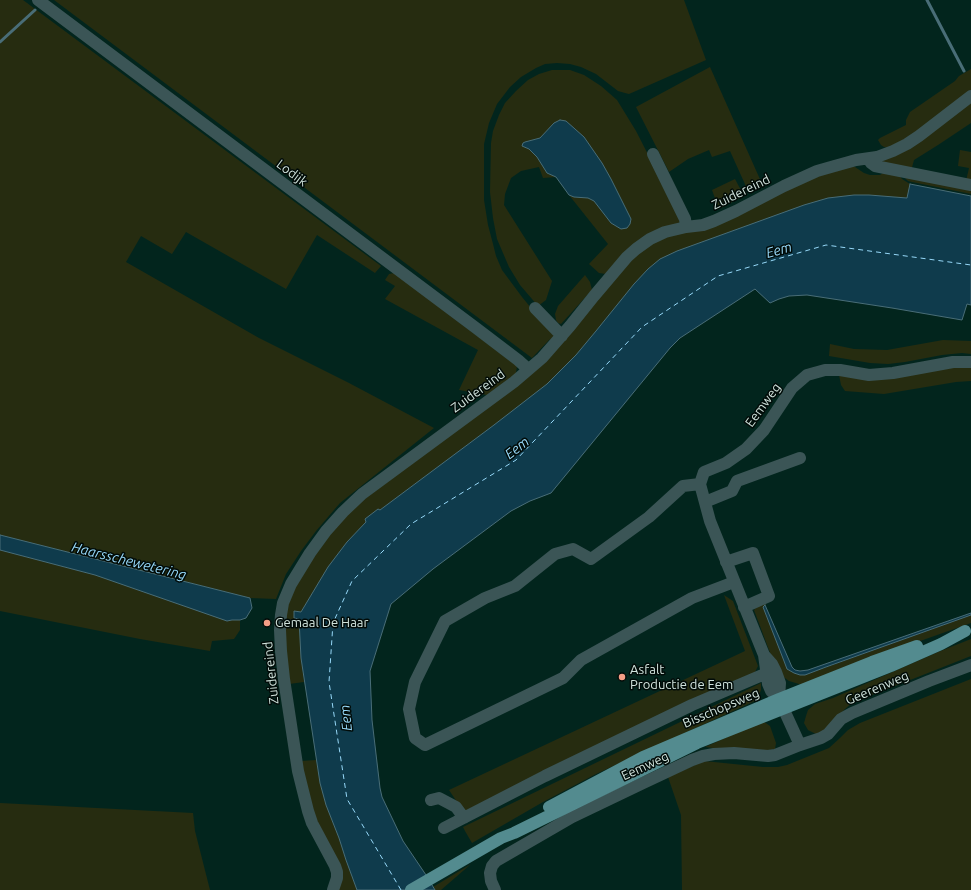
<!DOCTYPE html>
<style>
body{margin:0}
canvas{display:block;background:#02251d}
</style>
<canvas width="971" height="890"></canvas>
<script>
const g = document.querySelector('canvas').getContext('2d');
g.lineJoin = 'round';
function paint(path, color) { g.fillStyle = color; g.fill(path, 'evenodd'); }
const shape = rows => new Path2D(rows.map(r => 'M' + r).join(''));
function trace(path, color, width, dash) { g.strokeStyle = color; g.lineWidth = width; g.lineCap = dash ? 'butt' : 'round'; g.setLineDash(dash || []); g.stroke(path); }
function drawText(font, color, halo, rows, align = 'center') {
  g.font = font + ' Ubuntu,sans-serif'; g.lineWidth = 3; g.setLineDash([]); g.textBaseline = 'middle'; g.strokeStyle = halo; g.fillStyle = color; for (const [text, x, y, turn = 0] of rows) {
    g.save(); g.translate(x, y); g.rotate((+turn || 0) * Math.PI / 180); g.textAlign = isNaN(turn) ? turn : align; if (halo) g.strokeText(text, 0, 0); g.fillText(text, 0, 0); g.restore();
  }
}
paint(shape([
 [0,0,23,0,381,266,375,273,317,235,286,289,186,232,172,254,141,236,126,262,259,338,349,383,434,428,340,503,316,531,301,551,286,574,276,599,250,598,0,535],
 [54,0,684,0,706,60,629,94,625,93,618,91,596,74,581,67,570,64,557,63,545,64,536,68,521,77,510,87,497,104,489,123,484,144,484,200,488,225,493,244,496,256,502,270,522,297,555,337,549,340,532,358],
 [710,67,763,186,749,193,730,151,712,157,709,150,688,159,669,172,636,107],
 [971,69,971,91,907,140,889,148,884,147,881,145,878,140,880,138,906,125,906,120,910,112,955,81,959,76],
 [552,70,570,70,584,75,601,86,617,100,636,131,679,215,680,222,606,274,599,273,589,264,608,244,569,195,574,197,588,198,594,201,611,223,621,229,631,219,611,179,584,137,544,135,540,138,525,142,529,149,537,157,547,173,556,177,543,178,539,167,521,171,511,178,505,194,504,205,552,281,546,300,538,306,520,285,509,267,497,239,493,218,490,192,491,143,493,131,499,115,505,103,516,91,528,80,539,74],
 [971,101,971,123,938,145,914,160,911,171,880,163],
 [960,150,971,152,971,182,966,181,969,168,958,166],
 [852,166,855,167,864,173,870,175,880,175,883,173,898,174,902,179,910,184,908,198,869,195,854,195,828,198,804,205,677,251,648,269,634,284,596,331,576,355,547,384,494,425,380,510,365,520,367,521,347,542,337,555,301,612,294,611,294,618,299,619,301,658,304,682,289,684,285,632,287,607,300,576,346,513,513,387,625,265,652,243,802,181],
 [903,176,971,187,971,194,912,182,908,181],
 [735,179,744,196,719,209,712,190],
 [394,273,517,366,516,373,512,378,487,395,459,390,478,350,385,299,395,286,385,280,389,274],
 [585,275,590,282,592,290,561,324,558,323,556,320,555,314,558,306],
 [943,340,971,341,971,354,962,353,942,355,905,362,888,364,870,363,829,356,830,344,854,349,887,350],
 [947,367,971,368,971,381,956,382,884,394,845,391,841,385,839,375],
 [0,550,95,575,158,597,232,620,240,620,240,630,234,639,212,641,210,651,140,639,0,611],
 [724,595,733,601,758,666,754,674,465,814,449,790,745,651],
 [765,602,766,605,765,605,787,669,796,674,805,675,971,615,971,623,875,657,805,684,799,684,789,681,782,676,772,658,754,610,759,604],
 [971,639,971,656,852,703,845,709,824,733,816,734,808,730,804,723,806,716,808,710,815,704,833,698,938,652],
 [971,679,971,890,682,890,681,815,668,777,704,761,763,767,778,767,787,765,829,748,840,738,848,730,860,723],
 [761,683,761,690,757,700,596,774,543,802,472,843,465,831,463,827],
 [763,721,770,726,776,743,775,749,755,753,705,747],
 [316,760,320,783,326,805,339,838,346,860,357,890,338,890,316,821,301,761],
 [0,803,193,813,195,831,210,890,0,890],
 [471,864,441,890,435,890,433,887]
]), '#262c10');
const water = shape([
 [560,120,566,121,584,137,602,163,611,179,631,219,630,224,627,228,621,229,611,223,594,201,588,198,574,197,569,195,556,177,547,173,537,157,529,149,522,146,523,143,525,142,540,138,554,123,560,120],
 [910,184,971,196,971,305,967,304,962,320,892,308,807,295,789,296,779,299,770,303,755,289,680,338,670,348,551,493,530,501,511,511,433,569,391,604,370,671,372,720,380,788,382,797,403,841,426,875,435,890,357,890,346,860,339,838,326,805,320,783,301,658,299,619,294,618,294,611,301,612,328,567,347,542,366,522,365,519,378,509,380,510,494,425,547,384,576,355,596,331,634,284,648,269,660,259,677,251,804,205,828,198,854,195,869,195,907,198,910,184],
 [0,535,250,598,252,608,246,618,240,620,232,620,227,621,95,575,0,550,0,535],
 [765,605,792,667,795,670,800,671,808,670,971,613,971,615,826,667,805,675,800,675,794,673,787,669,784,661,763,607,765,605]
]);
paint(water, '#0f3b4c');
trace(water, '#496d77', 1);
trace(shape([
 [927,0,964,71],
 [0,42,35,10]
]), '#496d77', 3);
trace(shape([
 [401,890,347,799,329,682,333,623,352,581,411,524,516,460,642,327,718,276,826,245,971,265]
]), '#97d9f9', 1, [5, 4]);
trace(shape([
 [38,0,476,328,518,360,528,369],
 [653,154,685,219,686,227],
 [868,159,871,163,875,166,971,185],
 [535,308,562,336],
 [700,484,683,486,649,517,591,559,573,549,555,554,515,586,485,598,445,621,415,682,409,709,415,738,425,745,563,678,581,660,692,598,734,582],
 [705,502,732,491,737,481,800,458],
 [726,562,753,553,769,596,744,607],
 [764,655,772,664,776,672,780,683,779,699],
 [800,745,779,699,771,691,768,684,764,655,710,521,700,484,704,472,726,463,746,449,764,430,792,388,807,375,825,370,840,370,869,375,893,373,953,362,971,362],
 [431,800,439,798,456,807,464,818],
 [444,828,545,776,692,705,767,673],
 [333,890,337,878,337,872,335,866,312,823,308,811,298,771,284,679,281,651,280,630,281,615,283,603,291,584,310,553,326,531,343,512,362,494,514,382,542,358,570,326,594,296,627,257,636,249,650,239,665,232,686,227,703,225,714,221,736,211,784,186,817,171,831,167,856,160,877,157,893,151,907,144,919,136,971,96],
 [495,890,491,881,490,873,492,866,496,861,572,817,643,783,692,760,703,756,714,754,734,753,768,756,775,755,800,745,821,738,828,734,841,719,852,713,929,681,971,665]
]), '#3b5556', 12);
trace(shape([
 [549,807,643,757,779,699,872,662,917,646],
 [411,890,501,838,514,833,697,743,891,666,941,644,965,631]
]), '#538b8f', 12);
for (const [x, y, r, color] of [
 [267,623,4,"#f49e86"],
 [622,677,4,"#f49e86"]
]) { const dot = new Path2D(); dot.arc(x, y, r, 0, 2 * Math.PI); g.fillStyle = color; g.fill(dot); trace(dot, '#010b08', 1.5); }
drawText('13px', '#d0e3dc', '#010b08', [
 ["Lodijk",292,173,37],
 ["Zuidereind",741,192,-26],
 ["Zuidereind",478,391,-36],
 ["Eemweg",763,405,-54],
 ["Zuidereind",271,673,-96],
 ["Geerenweg",877,688,-23],
 ["Bisschopsweg",721,708,-23],
 ["Eemweg",645,766,-25]
]);
drawText('13px', '#d0e3dc', '#010b08', [
 ["Gemaal De Haar",275,623],
 ["Asfalt",630,670],
 ["Productie de Eem",630,685]
], 'left');
drawText('italic 14px', '#97d9f9', '#010b08', [
 ["Eem",779,250,-15],
 ["Eem",517,448,-38],
 ["Haarsschewetering",129,561,14],
 ["Eem",346,718,-96]
]);
</script>
